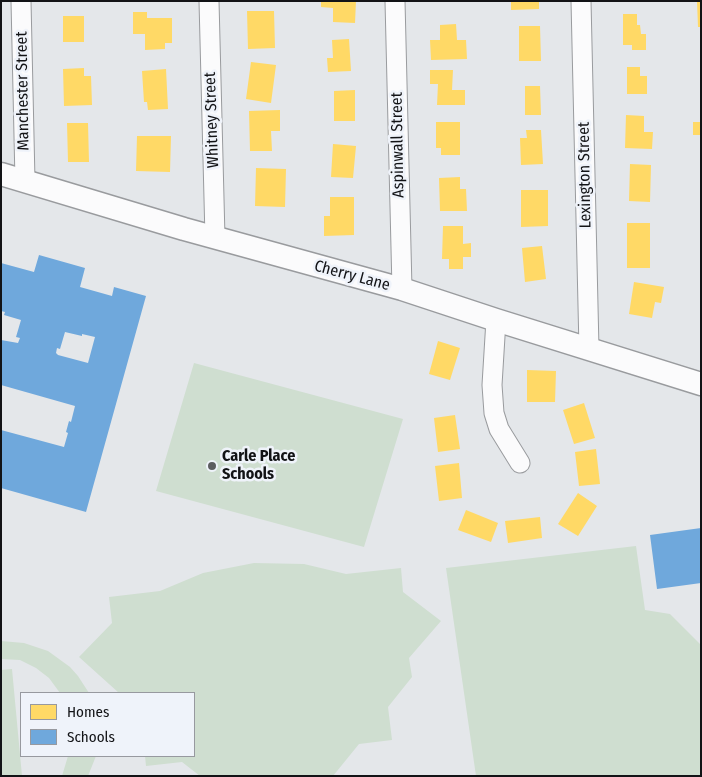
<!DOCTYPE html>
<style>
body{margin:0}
#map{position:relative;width:702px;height:777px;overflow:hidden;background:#e4e7ea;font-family:"Fira Sans Condensed",sans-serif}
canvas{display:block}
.frame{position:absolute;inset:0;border:2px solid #121316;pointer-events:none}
.legend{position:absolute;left:20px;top:692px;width:175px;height:65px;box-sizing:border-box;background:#eff3fa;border:1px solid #97999f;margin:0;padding:6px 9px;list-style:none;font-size:15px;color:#121316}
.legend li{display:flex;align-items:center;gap:10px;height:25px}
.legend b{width:25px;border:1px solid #97999f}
</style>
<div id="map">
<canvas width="702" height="777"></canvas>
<div class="frame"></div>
<ul class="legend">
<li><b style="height:14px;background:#ffd966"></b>Homes</li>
<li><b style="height:14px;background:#6fa8dc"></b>Schools</li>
</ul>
</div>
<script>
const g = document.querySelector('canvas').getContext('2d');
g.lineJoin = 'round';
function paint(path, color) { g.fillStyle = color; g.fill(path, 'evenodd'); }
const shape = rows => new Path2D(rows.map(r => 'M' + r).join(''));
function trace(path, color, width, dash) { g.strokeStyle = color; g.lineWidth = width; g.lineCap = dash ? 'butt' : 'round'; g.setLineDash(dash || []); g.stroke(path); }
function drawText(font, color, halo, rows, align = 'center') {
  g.font = font + ' "Fira Sans Condensed",sans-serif'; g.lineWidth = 5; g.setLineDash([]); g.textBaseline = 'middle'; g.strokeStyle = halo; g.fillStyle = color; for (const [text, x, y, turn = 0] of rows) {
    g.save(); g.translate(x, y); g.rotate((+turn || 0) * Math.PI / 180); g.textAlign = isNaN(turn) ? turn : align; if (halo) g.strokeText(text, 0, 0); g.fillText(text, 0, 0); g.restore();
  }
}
paint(shape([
 [194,363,403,419,364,547,156,491],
 [636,546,645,610,670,614,701,645,701,776,476,776,446,568],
 [254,563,304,564,346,574,401,568,403,592,441,621,409,658,412,677,388,707,392,740,359,744,333,776,200,776,182,762,146,766,145,756,194,756,194,693,119,693,79,657,112,623,109,597,160,591,203,573],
 [1,641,24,643,48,651,70,667,78,676,89,693,60,693,49,678,36,668,20,660,1,659],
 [12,669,22,776,1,776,1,670],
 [68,756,96,756,88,776,62,776]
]), '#cfded0');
paint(shape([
 [321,1,356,1,355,23,333,22,333,8,321,7],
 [511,1,539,1,539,9,511,10],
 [697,1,701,1,701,27,698,27],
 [247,11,274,11,275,48,248,49],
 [133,12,147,12,147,18,172,18,172,43,165,43,165,49,145,50,145,34,133,34],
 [623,14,637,14,637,25,640,25,641,34,646,34,646,50,632,50,632,45,623,45],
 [63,16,84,16,84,42,63,42],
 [456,24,457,40,466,40,467,59,431,60,430,40,440,40,440,25],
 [519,26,540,26,541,61,519,61],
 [349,39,351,71,328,72,327,58,333,58,332,40],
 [251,62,276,65,271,103,246,99],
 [627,67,640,67,640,76,647,76,647,94,627,94],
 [84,68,84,76,91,76,92,105,64,106,63,69],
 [166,69,168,109,148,110,147,102,144,102,142,71],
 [430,70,453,70,452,90,465,90,465,105,437,105,438,84,430,84],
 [525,86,540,86,541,115,525,115],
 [355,90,355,121,334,121,334,91],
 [280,110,280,131,271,131,272,151,250,151,249,111],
 [626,115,644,116,644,132,653,132,652,149,625,148],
 [436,122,460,122,460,155,441,155,441,148,436,148],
 [693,122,701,122,701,135,693,135],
 [67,123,88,123,89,162,68,162],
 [526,130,541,130,543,164,521,165,520,138,527,138],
 [137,136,171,136,170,172,136,171],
 [333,144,356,146,353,178,331,177],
 [630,164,651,165,650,202,629,201],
 [256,168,286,169,285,207,255,206],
 [460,177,460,189,466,189,467,211,440,211,439,178],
 [521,190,548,190,548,226,521,227],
 [330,197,354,197,354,235,324,236,324,216,330,216],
 [627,223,650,223,650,268,627,268],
 [443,226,463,226,463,244,471,243,471,257,463,257,463,269,449,269,449,259,442,259],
 [542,246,546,279,525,282,522,248],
 [634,282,664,287,661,303,655,302,652,318,629,314],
 [438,341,460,348,450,380,429,374],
 [527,370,556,371,555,402,527,402],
 [584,403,595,438,574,444,563,410],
 [455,415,460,449,438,452,434,418],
 [596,449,600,484,579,486,575,452],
 [459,463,462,498,439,501,435,466],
 [578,493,597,506,578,536,558,524],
 [466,510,498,523,491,542,458,530],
 [540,517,542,538,508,543,505,521]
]), '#ffd966');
paint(shape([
 [39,255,85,268,80,287,112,296,114,287,146,296,86,512,1,488,1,430,64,447,68,433,66,432,69,421,71,422,75,406,1,385,1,340,18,343,20,338,16,337,21,320,4,315,5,312,1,311,1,263,34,272],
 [65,332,82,336,82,334,95,337,88,363,58,355,56,353,57,348,60,349],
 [701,528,701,583,657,589,650,535]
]), '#6fa8dc');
const minor = shape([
 [21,1,25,181],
 [209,1,215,238],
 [395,1,402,289],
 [581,1,589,349],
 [496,320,492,385,494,413,499,429,520,463]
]);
const tertiary = shape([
 [1,174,184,229,402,289,496,320,701,384]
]);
trace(minor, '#999b9e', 21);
trace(tertiary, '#999b9e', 25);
trace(minor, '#fbfbfc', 19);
trace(tertiary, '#fbfbfc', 22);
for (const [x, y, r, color] of [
 [212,466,5,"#5c5d60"]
]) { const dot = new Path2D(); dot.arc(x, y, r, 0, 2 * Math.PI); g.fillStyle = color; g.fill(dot); trace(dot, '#eff3fa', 2); }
drawText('16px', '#121316', '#eff3fa', [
 ["Manchester Street",23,91,-91],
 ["Whitney Street",212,120,-92],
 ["Aspinwall Street",398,145,-91],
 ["Lexington Street",585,175,-91],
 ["Cherry Lane",352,276,15]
]);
drawText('bold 16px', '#121316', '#eff3fa', [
 ["Carle Place",222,457],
 ["Schools",222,475]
], 'left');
</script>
